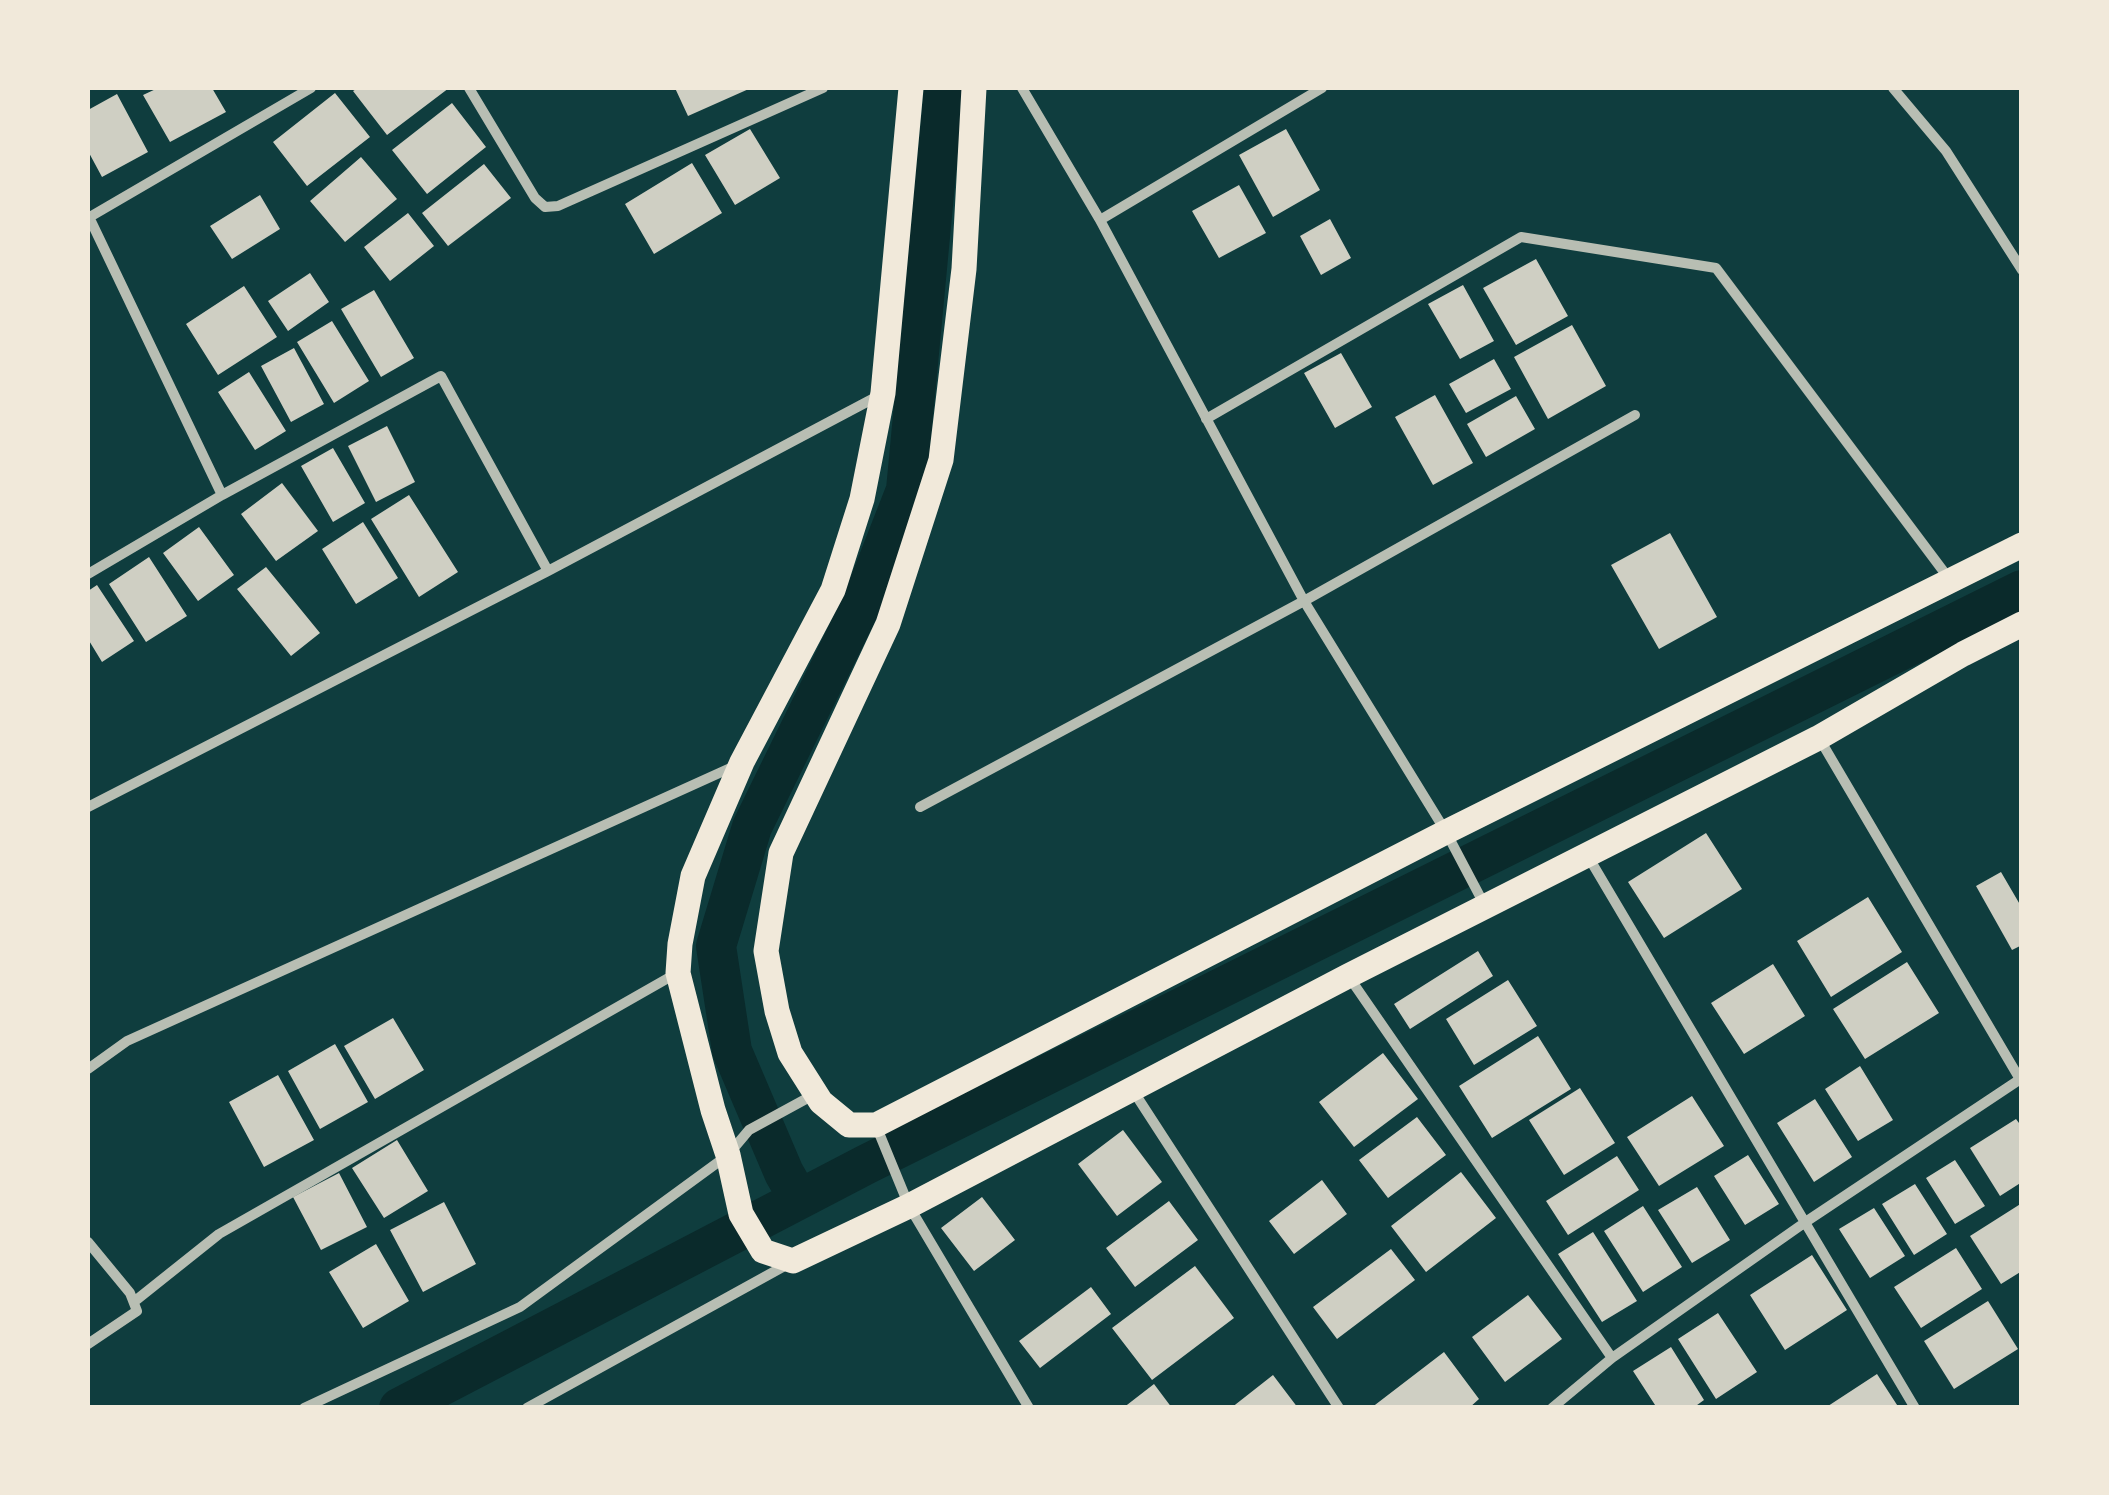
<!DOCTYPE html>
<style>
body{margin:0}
#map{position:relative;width:2109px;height:1495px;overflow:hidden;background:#0f3d3e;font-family:"DM Sans",sans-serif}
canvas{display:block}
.frame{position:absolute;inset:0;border:90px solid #f1e9da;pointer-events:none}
</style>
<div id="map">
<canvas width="2109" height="1495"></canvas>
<div class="frame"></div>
</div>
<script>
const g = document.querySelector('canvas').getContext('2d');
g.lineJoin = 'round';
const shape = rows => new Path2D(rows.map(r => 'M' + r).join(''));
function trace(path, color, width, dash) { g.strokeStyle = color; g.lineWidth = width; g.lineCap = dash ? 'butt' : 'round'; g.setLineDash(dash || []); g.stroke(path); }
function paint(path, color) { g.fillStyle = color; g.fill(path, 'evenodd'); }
trace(shape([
 [799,1199,784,1173,732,1051,716,946,752,827,861,605,906,490,944,88],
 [399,1408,867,1164,2022,590]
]), '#0a2a2b', 40);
paint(shape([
 [158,88,212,88,226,112,170,142,143,95],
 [358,88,449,88,387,135,353,91],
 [675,88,751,88,688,116],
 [335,93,370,137,307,186,273,142],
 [117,94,148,152,102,177,88,151,88,110],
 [452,103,486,147,427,194,392,150],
 [750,129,780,178,735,205,705,155],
 [1286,129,1320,190,1273,217,1239,155],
 [361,157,397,199,345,242,310,201],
 [692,163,722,213,654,254,625,204],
 [484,164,511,198,448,246,422,213],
 [1239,185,1266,233,1219,258,1192,211],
 [260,195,280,229,232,259,210,226],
 [408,213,434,246,390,281,364,247],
 [1330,219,1351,258,1321,275,1300,236],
 [1536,259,1568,316,1516,345,1483,288],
 [310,273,329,302,288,331,268,301],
 [1463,285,1494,341,1460,359,1428,304],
 [244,286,277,337,218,375,186,324],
 [374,290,414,358,381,377,341,309],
 [332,321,369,381,334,403,297,342],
 [1572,325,1606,386,1548,419,1514,357],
 [294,348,324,404,291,422,261,366],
 [1341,353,1372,407,1335,428,1304,373],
 [1494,359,1511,389,1466,413,1449,384],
 [249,372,286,431,255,450,218,392],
 [1435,395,1473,463,1433,485,1395,417],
 [1516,396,1535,429,1486,457,1467,424],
 [387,426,415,482,376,502,348,446],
 [333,448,365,503,333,522,301,466],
 [282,483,318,531,276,561,241,514],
 [409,495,458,572,419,597,371,519],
 [363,522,398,578,356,604,322,549],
 [199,527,234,575,198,601,163,553],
 [1670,533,1717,617,1659,649,1611,565],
 [149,557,187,616,146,642,109,584],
 [266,567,320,633,291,656,237,589],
 [97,585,134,641,102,662,88,639,88,591],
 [1706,833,1742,889,1664,938,1628,882],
 [2001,872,2022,908,2022,945,2012,950,1976,886],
 [1868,897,1902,952,1831,997,1797,941],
 [1478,951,1493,976,1410,1029,1394,1004],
 [1907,962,1939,1013,1865,1059,1833,1009],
 [1773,964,1805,1016,1744,1054,1711,1003],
 [1508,980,1537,1026,1474,1065,1446,1019],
 [393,1018,424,1070,375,1099,344,1046],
 [1538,1036,1571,1089,1492,1138,1459,1086],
 [335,1044,368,1102,320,1129,288,1071],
 [1383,1053,1418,1099,1354,1147,1319,1102],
 [1860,1066,1893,1120,1858,1141,1825,1089],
 [278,1075,314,1140,264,1167,229,1102],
 [1580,1088,1615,1143,1564,1175,1529,1120],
 [1692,1096,1724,1146,1659,1186,1627,1137],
 [1815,1099,1852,1157,1814,1182,1777,1123],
 [1417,1117,1446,1155,1388,1198,1359,1160],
 [2016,1119,2022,1127,2022,1182,2000,1196,1970,1148],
 [1123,1130,1162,1182,1117,1216,1078,1164],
 [397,1140,428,1191,384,1218,352,1168],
 [1748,1155,1779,1204,1745,1225,1714,1176],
 [1617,1156,1639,1190,1568,1235,1546,1201],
 [1955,1160,1985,1206,1955,1224,1926,1178],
 [1461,1172,1496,1218,1426,1272,1391,1226],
 [339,1173,367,1227,321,1250,293,1197],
 [1322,1180,1347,1214,1294,1254,1269,1221],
 [1915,1184,1947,1234,1914,1255,1882,1204],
 [1697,1187,1730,1240,1692,1263,1658,1210],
 [982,1197,1015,1240,974,1271,941,1228],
 [1169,1201,1198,1240,1135,1287,1106,1248],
 [444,1202,476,1264,423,1292,390,1230],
 [2022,1203,2022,1271,2001,1284,1970,1236],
 [1643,1206,1682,1267,1643,1292,1604,1231],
 [1874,1208,1905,1256,1870,1278,1839,1229],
 [1593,1232,1637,1301,1602,1322,1558,1254],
 [376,1244,409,1301,363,1328,329,1272],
 [1956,1248,1982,1289,1921,1328,1894,1287],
 [1391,1249,1415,1280,1337,1339,1313,1307],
 [1812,1255,1847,1310,1785,1350,1750,1295],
 [1195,1266,1234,1318,1152,1380,1112,1328],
 [1091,1287,1111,1314,1040,1368,1019,1341],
 [1528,1295,1562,1339,1505,1382,1472,1337],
 [1988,1301,2018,1349,1954,1389,1924,1341],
 [1718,1313,1757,1372,1716,1399,1678,1339],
 [1671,1347,1704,1400,1693,1408,1657,1408,1633,1371],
 [1444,1352,1479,1399,1469,1408,1371,1408],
 [1877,1374,1899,1408,1825,1408],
 [1273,1375,1298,1408,1231,1408],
 [1154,1384,1172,1408,1123,1408]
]), '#cfcfc3');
trace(shape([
 [469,88,535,198,545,207,558,206,823,88],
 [1022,88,1100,220,1304,601,1446,832,1484,904],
 [1893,88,1946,151,2022,270],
 [89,217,222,495],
 [88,218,311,88],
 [1100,220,1322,88],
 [1206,419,1521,237,1716,268,1950,580],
 [88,574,222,495,441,376,548,571],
 [1819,738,2021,1081],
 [88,807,548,571,878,396],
 [920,807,1304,601,1635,415],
 [1589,858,1915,1408],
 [1349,977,1612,1358],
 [88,1069,127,1041,737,765],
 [1132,1089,1339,1408],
 [877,1128,909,1206,1029,1408],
 [88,1242,130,1293,137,1311,88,1344],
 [135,1301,219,1234,677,973],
 [304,1408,520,1307,728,1155,749,1130,815,1094],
 [527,1408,788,1264],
 [1552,1408,1612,1358,1807,1221,2022,1078]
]), '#b8beb3', 10);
trace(shape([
 [911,88,883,393,862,499,833,590,742,762,693,876,680,944,678,973,713,1110,728,1155,741,1214,763,1251,793,1261,909,1206,1348,976,1818,738,1963,654,2022,624],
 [974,88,964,269,941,460,888,624,781,853,766,951,777,1011,790,1053,821,1102,849,1125,876,1125,1446,832,2022,545]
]), '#f1e9da', 25);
</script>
